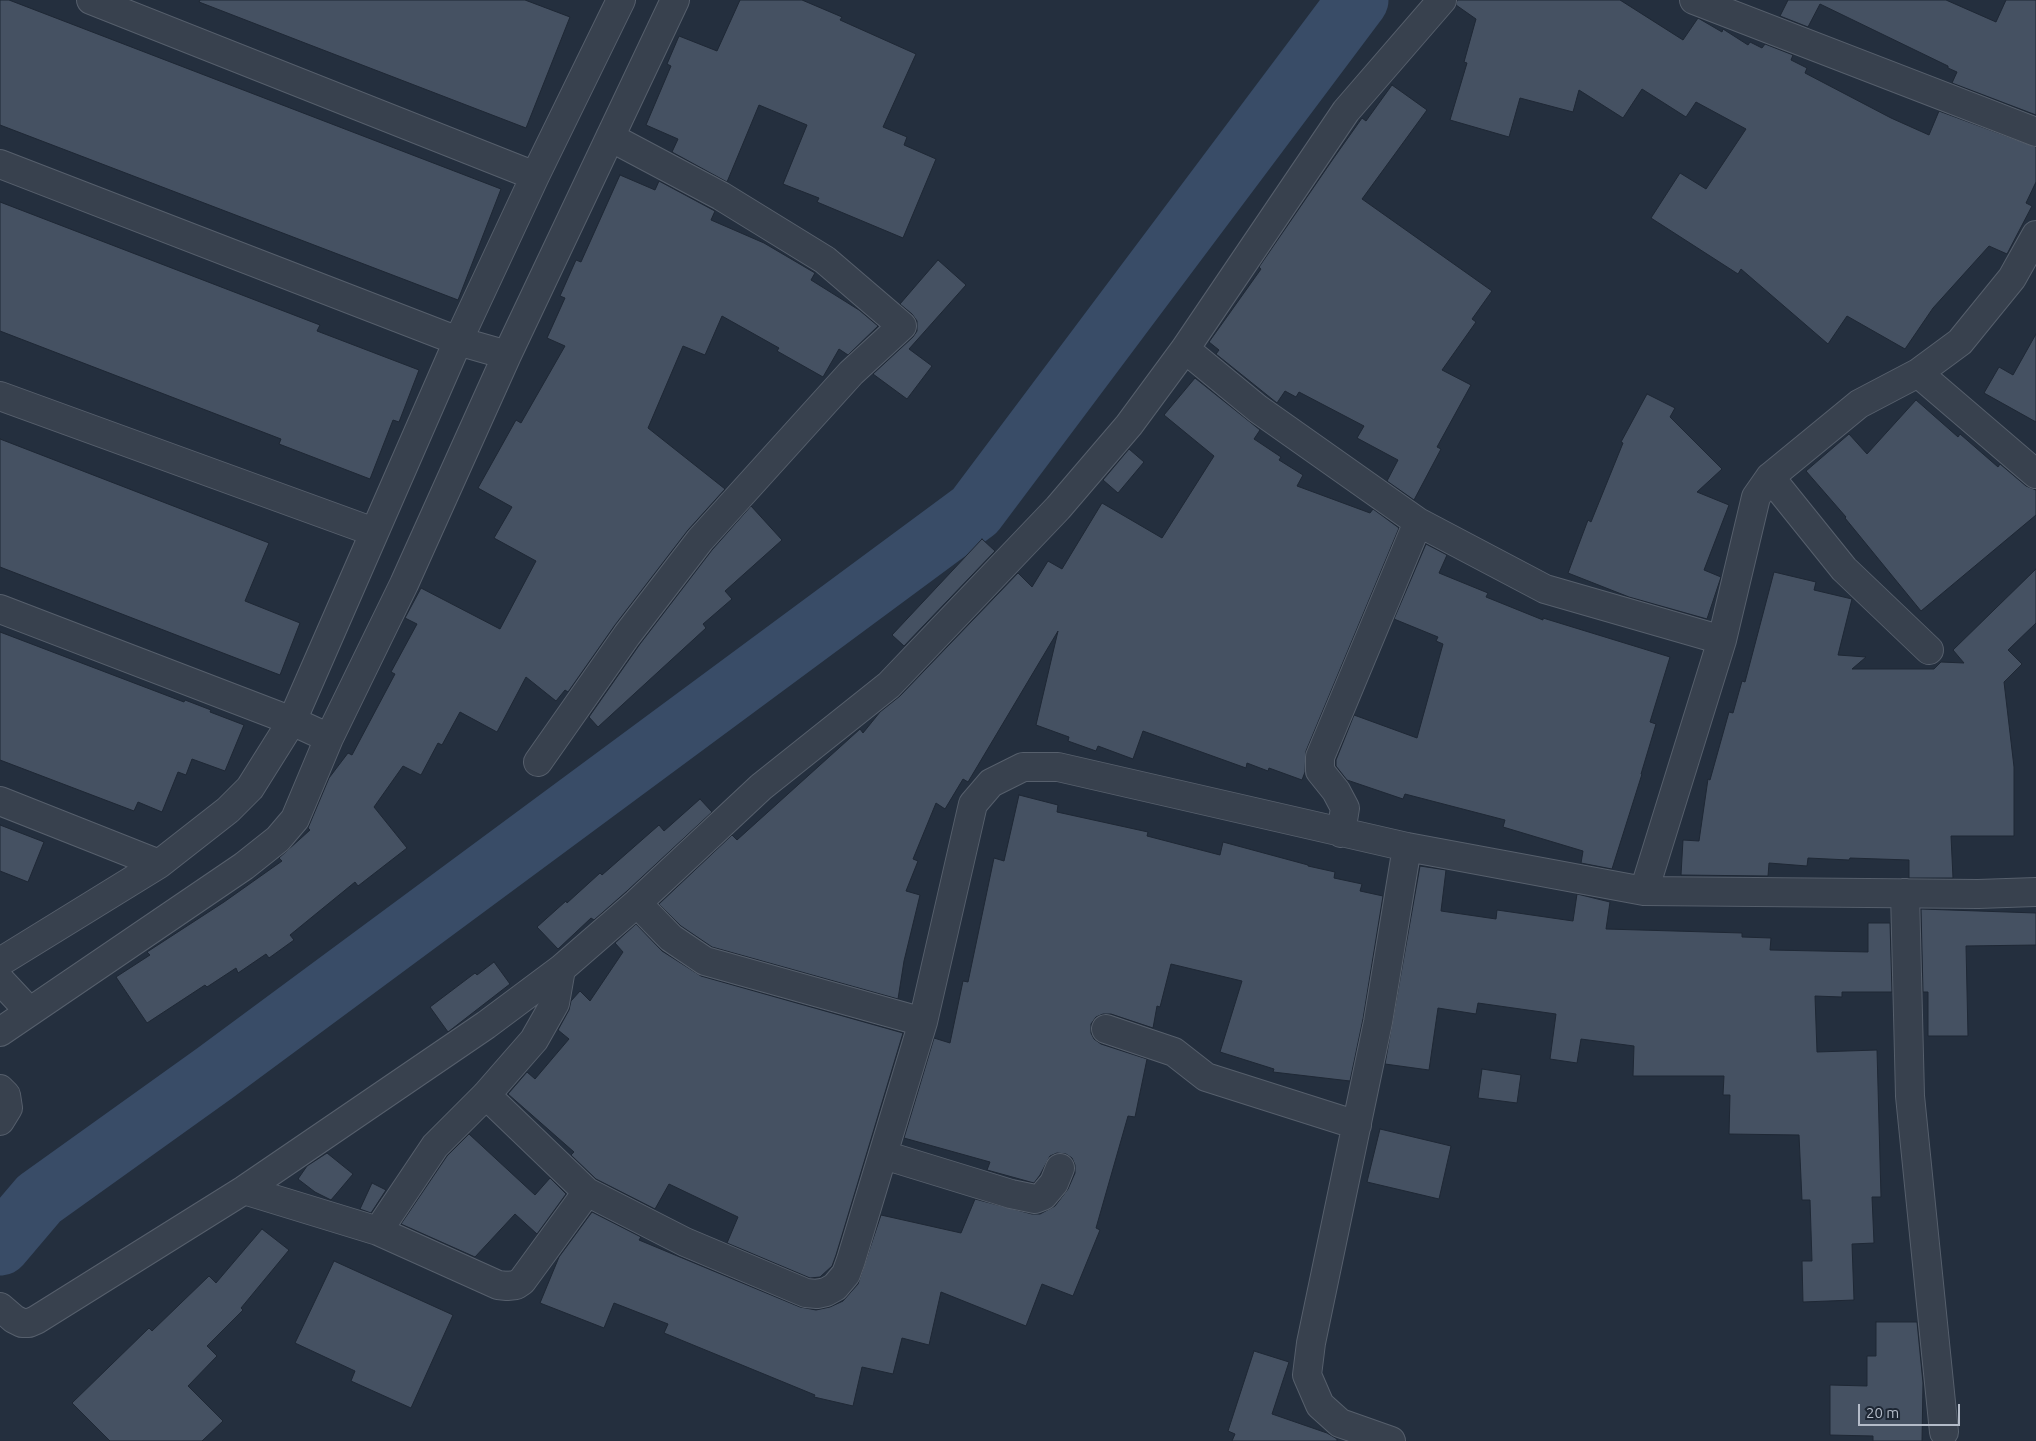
<!DOCTYPE html>
<style>
body{margin:0}
#map{position:relative;width:2036px;height:1441px;overflow:hidden;background:#242f3e;font-family:Ubuntu,sans-serif}
canvas{display:block}
.scale{position:absolute;left:1858px;top:1404px;width:102px;height:22px;box-sizing:border-box;border:2px solid #b4bcc9;border-top:0;padding-left:6px;font-size:15px;line-height:18px;white-space:nowrap;color:#b4bcc9;-webkit-text-stroke:4px #1d2633;paint-order:stroke}
</style>
<div id="map">
<canvas width="2036" height="1441"></canvas>
<div class="scale">20 m</div>
</div>
<script>
const g = document.querySelector('canvas').getContext('2d');
g.lineJoin = 'round';
const shape = rows => new Path2D(rows.map(r => 'M' + r).join(''));
function trace(path, color, width, dash) { g.strokeStyle = color; g.lineWidth = width; g.lineCap = dash ? 'butt' : 'round'; g.setLineDash(dash || []); g.stroke(path); }
function paint(path, color) { g.fillStyle = color; g.fill(path, 'evenodd'); }
trace(shape([
 [0,1245,39,1199,215,1073,975,511,1358,0]
]), '#394c67', 61);
const building = shape([
 [0,0,9,0,501,189,458,300,0,125,0,0],
 [200,0,525,0,570,17,526,128,305,43,199,2,200,0],
 [740,0,802,0,842,17,840,20,916,54,883,127,907,137,904,145,936,159,903,238,817,202,819,198,783,184,807,125,759,105,727,182,672,152,678,139,646,125,671,66,667,64,679,36,717,51,740,0],
 [1457,0,1620,0,1683,40,1698,18,1722,32,1723,29,1748,45,1750,42,1762,48,1765,44,1793,55,1791,60,1807,68,1805,73,1891,118,1929,135,1939,111,2036,147,2036,182,2026,203,2032,206,2007,254,1989,246,1933,308,1905,349,1847,316,1828,344,1741,269,1738,274,1651,218,1680,173,1706,189,1746,129,1696,102,1686,117,1642,89,1623,118,1579,90,1573,112,1520,98,1509,137,1450,120,1467,63,1464,62,1476,19,1456,5,1457,0],
 [1788,0,1946,0,1996,22,2006,0,2036,0,2036,115,1952,83,1957,72,1948,68,1948,66,1820,4,1808,27,1780,16,1788,0],
 [1392,85,1427,110,1362,199,1492,291,1472,319,1476,322,1442,370,1471,385,1437,447,1441,449,1414,500,1387,481,1398,460,1357,438,1364,426,1299,392,1296,397,1285,391,1277,403,1216,354,1219,350,1209,342,1261,269,1259,267,1333,159,1362,118,1366,121,1392,85],
 [620,175,655,190,659,181,713,210,715,211,711,220,764,243,815,273,811,280,859,310,878,326,848,355,839,349,823,377,777,351,779,348,722,316,705,355,683,346,648,428,725,489,688,530,615,625,568,692,565,690,556,701,526,677,497,732,460,712,442,745,438,743,421,775,403,766,374,807,407,848,358,886,355,882,290,935,294,940,269,958,266,954,238,973,236,968,207,987,205,985,147,1023,116,977,150,955,147,952,224,902,282,861,279,858,310,830,308,828,329,778,348,753,352,755,395,674,391,672,417,624,405,618,421,588,500,629,536,561,494,538,512,507,478,488,516,420,521,423,565,346,547,338,565,298,560,296,576,260,581,262,620,175],
 [0,202,320,325,317,331,419,370,399,422,393,420,370,479,279,444,281,439,0,331,0,202],
 [938,260,966,285,909,349,932,366,907,399,873,374,913,337,917,331,917,321,912,314,900,304,938,260],
 [2036,334,2036,422,1984,393,1999,367,2013,375,2036,334],
 [1195,378,1260,430,1254,439,1281,457,1279,460,1303,475,1297,486,1370,513,1373,509,1399,528,1306,751,1305,772,1302,780,1269,768,1268,771,1247,763,1246,768,1143,731,1133,759,1098,746,1096,751,1068,741,1069,737,1036,725,1058,631,968,782,963,779,945,809,936,803,913,859,918,861,906,891,920,895,904,961,898,999,712,947,681,926,659,904,732,835,737,840,860,729,863,733,880,712,900,696,1018,573,1032,587,1048,561,1062,569,1102,503,1162,538,1214,456,1164,415,1195,378],
 [1647,394,1675,408,1670,417,1722,469,1697,492,1729,505,1704,570,1721,577,1707,619,1629,597,1568,573,1588,520,1591,522,1623,443,1621,442,1647,394],
 [1916,400,1958,437,1960,434,1998,467,2000,464,2026,486,2036,490,2036,515,1921,611,1845,518,1846,517,1806,471,1849,434,1867,454,1916,400],
 [0,439,269,543,245,601,300,623,280,675,0,567,0,439],
 [1129,449,1144,462,1118,493,1103,480,1129,449],
 [751,506,782,540,725,591,732,599,703,624,706,628,598,727,589,717,640,644,712,550,751,506],
 [982,539,995,551,904,646,892,635,982,539],
 [1426,544,1447,555,1439,573,1488,593,1486,597,1543,620,1543,618,1670,657,1650,722,1656,724,1641,774,1642,774,1612,869,1581,863,1583,851,1503,827,1505,820,1405,794,1403,799,1347,780,1336,766,1336,760,1354,715,1417,738,1443,644,1436,641,1438,637,1394,619,1426,544],
 [2036,569,2036,623,2008,650,2022,664,2004,682,2014,767,2014,836,1951,836,1953,878,1909,878,1909,860,1850,858,1849,860,1808,858,1807,866,1769,863,1768,876,1681,875,1683,840,1699,841,1708,779,1710,780,1729,712,1733,713,1742,681,1745,682,1774,572,1816,582,1814,590,1852,599,1838,655,1866,657,1852,669,1934,669,1941,662,1964,663,1953,650,2036,569],
 [0,632,184,702,185,700,211,710,210,712,244,725,225,771,192,759,186,775,178,772,162,812,138,802,134,811,0,760,0,632],
 [1019,795,1058,805,1057,812,1148,832,1147,836,1220,855,1223,842,1308,865,1308,866,1335,872,1334,878,1362,884,1360,891,1383,896,1363,1019,1350,1081,1273,1072,1274,1069,1220,1052,1242,981,1171,964,1160,1007,1157,1006,1153,1028,1111,1014,1103,1014,1096,1017,1091,1024,1091,1033,1094,1039,1101,1044,1147,1059,1135,1117,1128,1116,1096,1228,1100,1230,1073,1296,1042,1284,1026,1326,941,1292,929,1345,902,1338,893,1374,862,1367,853,1406,814,1397,815,1395,664,1333,668,1324,614,1303,604,1328,540,1303,559,1257,592,1212,641,1237,639,1240,800,1307,816,1310,830,1307,843,1301,858,1284,881,1215,961,1233,975,1199,1032,1214,1040,1214,1055,1206,1068,1189,1075,1173,1075,1165,1072,1158,1066,1154,1057,1153,1050,1156,1040,1175,1034,1183,987,1170,990,1162,904,1138,934,1038,950,1043,963,981,968,982,994,858,1004,861,1019,795],
 [700,799,712,812,627,891,594,920,591,918,558,949,537,927,566,901,567,903,600,873,602,875,659,825,664,831,700,799],
 [0,825,44,842,28,882,0,871,0,825],
 [1420,866,1446,870,1441,911,1496,919,1497,910,1573,921,1577,894,1610,902,1606,929,1742,933,1742,937,1771,938,1770,950,1868,952,1868,923,1890,923,1892,992,1842,992,1842,997,1815,996,1817,1052,1877,1050,1881,1197,1872,1197,1874,1243,1852,1244,1854,1300,1803,1302,1802,1261,1812,1261,1810,1200,1802,1200,1799,1135,1729,1134,1730,1095,1723,1095,1724,1076,1633,1076,1634,1046,1581,1039,1577,1063,1550,1059,1556,1014,1478,1003,1476,1014,1438,1008,1429,1070,1385,1064,1420,866],
 [1921,909,2036,913,2036,945,1966,946,1968,1036,1928,1036,1928,992,1923,992,1921,909],
 [636,924,662,951,701,976,903,1033,836,1255,832,1266,820,1277,810,1278,727,1243,738,1217,669,1184,655,1209,596,1179,571,1155,574,1152,508,1094,527,1072,535,1079,569,1039,558,1030,569,1010,571,1001,580,991,590,1001,623,952,615,943,636,924],
 [494,962,510,984,448,1032,430,1007,475,973,477,975,494,962],
 [1482,1069,1521,1075,1517,1103,1478,1098,1482,1069],
 [1380,1129,1451,1146,1439,1199,1367,1182,1380,1129],
 [469,1134,535,1195,550,1178,566,1194,537,1234,515,1214,475,1257,401,1224,447,1156,469,1134],
 [327,1153,353,1174,331,1200,315,1192,298,1179,307,1166,327,1153],
 [372,1183,386,1190,371,1213,360,1209,372,1183],
 [262,1229,289,1250,241,1308,243,1310,207,1346,217,1356,188,1386,223,1421,202,1441,110,1441,72,1403,149,1328,152,1331,209,1276,216,1283,262,1229],
 [334,1261,453,1315,411,1408,351,1381,355,1371,295,1343,334,1261],
 [1876,1322,1917,1322,1923,1383,1922,1441,1873,1441,1873,1436,1830,1435,1830,1385,1867,1386,1867,1356,1876,1356,1876,1322],
 [1254,1351,1289,1362,1272,1414,1327,1433,1337,1439,1337,1441,1232,1441,1235,1434,1228,1431,1254,1351]
]);
paint(building, '#455162');
trace(building, '#1f2835', 1);
const minor = shape([
 [91,0,535,176],
 [1694,0,2036,132],
 [0,164,458,341,507,355],
 [1185,349,1258,409,1418,522,1545,589,1722,640],
 [1918,373,2036,474],
 [0,396,374,532],
 [1770,477,1844,569,1929,650],
 [0,609,292,721,329,738],
 [538,762,627,635,700,540,851,373,902,326,825,260,721,196,610,137],
 [0,801,159,864],
 [1341,833,1345,808,1336,791,1320,771,1320,757,1418,522],
 [1644,891,1722,640,1756,497,1770,477,1859,404,1918,373,1960,342,2012,278,2036,235],
 [1905,893,1910,1096,1944,1432],
 [637,903,671,938,705,961,923,1022],
 [0,962,159,864,228,810,250,788,292,721,458,341,535,176,621,0],
 [0,980,29,1011],
 [1106,1029,1174,1052,1206,1077,1357,1125],
 [0,1032,244,866,278,839,295,819,329,738,404,584,507,355,675,0],
 [0,1089,6,1095,8,1108,0,1121],
 [486,1095,587,1192,685,1242,806,1293,817,1294,826,1292,835,1287,846,1274,851,1260,923,1022,973,804,991,783,1023,767,1058,767,1407,847,1644,891,1978,894,2036,892],
 [884,1155,1011,1194,1035,1199,1043,1196,1054,1183,1060,1168],
 [244,1190,378,1231,498,1285,507,1286,516,1285,522,1281,587,1192],
 [378,1231,435,1146,486,1095,534,1040,555,1003,561,969],
 [0,1307,14,1319,22,1323,29,1323,36,1320,244,1190,486,1025,561,969,637,903,761,787,889,685,1058,508,1129,425,1185,349,1346,111,1442,0],
 [1391,1441,1340,1423,1320,1405,1307,1375,1311,1343,1378,1022,1407,847]
]);
trace(minor, '#565f6c', 30);
trace(minor, '#38414e', 28);
</script>
